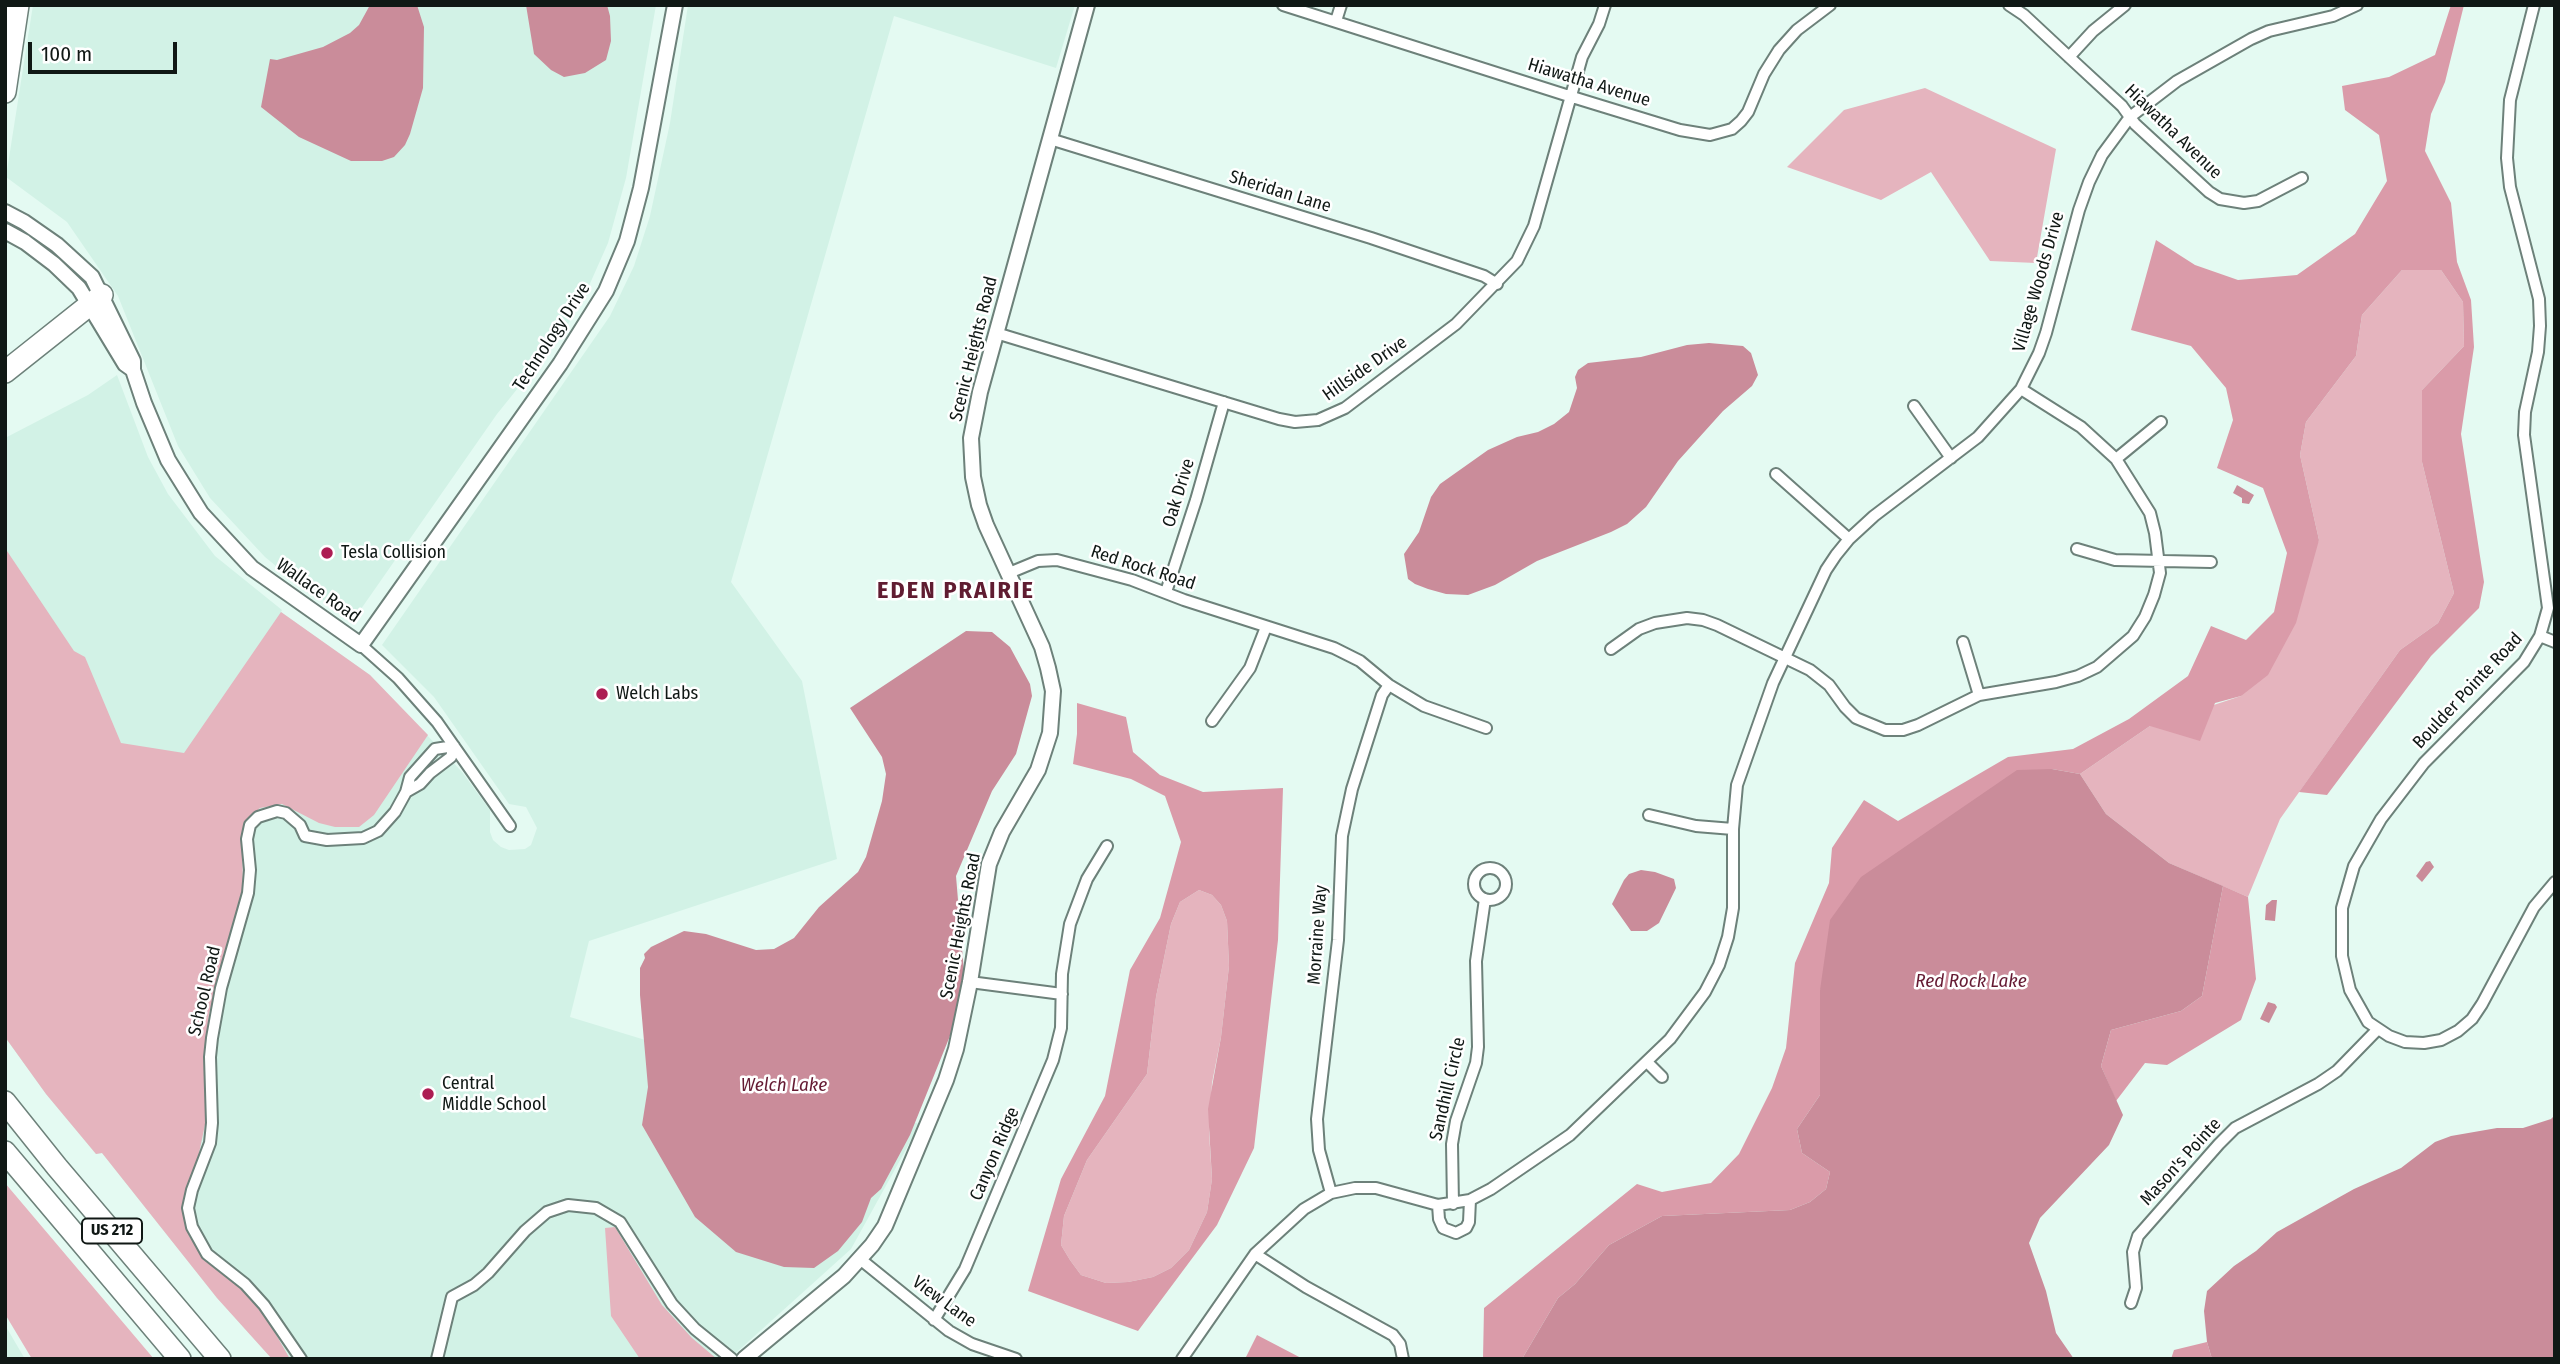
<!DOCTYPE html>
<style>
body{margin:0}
#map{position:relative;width:2560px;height:1364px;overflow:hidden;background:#e4faf2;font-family:"Fira Sans Condensed",sans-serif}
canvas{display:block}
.frame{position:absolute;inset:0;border:7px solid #101815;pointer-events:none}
.scale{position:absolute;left:28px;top:42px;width:149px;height:32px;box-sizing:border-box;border:4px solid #101815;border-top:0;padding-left:9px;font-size:21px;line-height:24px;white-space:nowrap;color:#101815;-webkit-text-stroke:5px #fff;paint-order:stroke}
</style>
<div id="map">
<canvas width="2560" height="1364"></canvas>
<div class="frame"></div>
<div class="scale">100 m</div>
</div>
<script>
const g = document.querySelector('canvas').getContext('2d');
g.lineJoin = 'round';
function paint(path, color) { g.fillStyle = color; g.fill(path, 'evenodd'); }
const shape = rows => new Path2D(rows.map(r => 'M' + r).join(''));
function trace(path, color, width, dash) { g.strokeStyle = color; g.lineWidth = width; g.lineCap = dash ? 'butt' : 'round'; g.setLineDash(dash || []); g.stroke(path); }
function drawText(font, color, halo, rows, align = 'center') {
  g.font = font + ' "Fira Sans Condensed",sans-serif'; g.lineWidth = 5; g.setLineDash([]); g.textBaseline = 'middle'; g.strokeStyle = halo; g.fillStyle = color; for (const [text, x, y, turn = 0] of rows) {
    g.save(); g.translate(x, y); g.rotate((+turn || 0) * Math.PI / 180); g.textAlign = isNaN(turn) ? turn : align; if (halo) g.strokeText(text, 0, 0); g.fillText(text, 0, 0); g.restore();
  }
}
paint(shape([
 [33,5,656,5,626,178,608,243,584,297,564,331,497,414,354,619,299,585,265,557,210,498,178,446,118,296,67,222,6,177],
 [688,5,1075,5,1056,68,894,16,731,582,802,681,837,859,589,941,570,1017,920,1124,851,1249,729,1359,272,1359,217,1298,102,1153,96,1154,46,1094,5,1037,5,438,88,395,117,375,148,457,168,494,215,556,282,610,281,612,370,675,462,772,490,810,490,832,493,840,501,847,509,850,525,849,531,845,537,828,526,807,509,804,434,697,382,645,610,316,634,266,650,216,670,123],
 [5,1325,25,1359,5,1359]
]), '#d2f2e6');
paint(shape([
 [1925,88,2056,149,2036,263,1990,261,1931,172,1881,200,1787,167,1844,110],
 [2402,270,2441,270,2463,302,2464,346,2422,390,2422,462,2454,593,2438,623,2400,650,2280,819,2248,897,2169,863,2106,814,2080,774,2150,726,2241,696,2319,540,2300,455,2306,422,2356,356,2362,315],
 [5,548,74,651,85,657,121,743,184,753,281,612,370,675,428,735,374,815,359,827,335,827,319,823,282,804,260,808,249,818,242,833,243,890,209,1014,204,1055,207,1115,197,1163,186,1192,184,1211,189,1236,199,1251,211,1264,237,1284,256,1305,270,1324,290,1359,272,1359,217,1298,102,1153,96,1154,46,1094,5,1037],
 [1199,890,1212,895,1221,905,1227,921,1229,966,1221,1037,1212,1083,1209,1132,1212,1179,1207,1212,1189,1250,1171,1268,1153,1277,1128,1282,1106,1283,1081,1275,1070,1260,1061,1245,1064,1216,1087,1160,1147,1074,1156,997,1171,924,1180,902],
 [5,1183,154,1359,32,1359,5,1314],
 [615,1227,662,1305,692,1338,717,1359,640,1359,611,1316,605,1228]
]), '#e5b4be');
paint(shape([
 [2451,5,2464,5,2445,82,2431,114,2425,151,2451,203,2457,262,2471,300,2474,347,2461,434,2484,582,2479,608,2431,656,2327,795,2299,792,2400,650,2438,623,2454,593,2422,462,2422,390,2464,346,2463,302,2441,270,2402,270,2362,315,2356,356,2306,422,2300,455,2319,540,2296,623,2268,675,2241,696,2215,703,2200,741,2150,726,2080,774,2052,769,1820,990,1820,1095,1797,1129,1802,1153,1830,1172,1826,1189,1810,1202,1790,1210,1662,1216,1609,1245,1575,1284,1558,1298,1522,1359,1483,1359,1484,1308,1637,1184,1662,1192,1711,1183,1739,1154,1772,1088,1786,1048,1795,963,1829,883,1832,848,1864,800,1898,821,2008,757,2073,749,2129,719,2188,676,2211,626,2246,640,2274,612,2287,553,2263,488,2217,468,2233,420,2226,388,2191,346,2131,330,2156,240,2195,265,2238,280,2297,275,2355,234,2387,181,2379,135,2345,110,2342,86,2389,77,2435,55],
 [1077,703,1126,717,1133,752,1160,775,1203,792,1283,788,1278,940,1254,1148,1217,1225,1138,1331,1028,1291,1061,1179,1105,1096,1130,970,1160,918,1181,842,1165,796,1131,779,1073,764,1077,734],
 [1199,890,1212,895,1221,905,1227,921,1229,966,1221,1037,1208,1109,1212,1179,1207,1212,1189,1250,1171,1268,1153,1277,1128,1282,1106,1283,1081,1275,1070,1260,1061,1245,1064,1216,1087,1160,1147,1074,1156,997,1171,924,1180,902],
 [2223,886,2248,897,2256,979,2241,1020,2167,1065,2145,1063,2116,1101,2101,1066,2111,1030,2181,1011,2202,996],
 [1257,1335,1303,1359,1245,1359],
 [2207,1342,2212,1359,2171,1359,2174,1350]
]), '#da9ba9');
paint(shape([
 [370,5,417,5,424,27,423,88,410,134,405,145,394,157,382,161,351,161,299,137,261,107,270,59,277,60,323,47,350,33,359,25],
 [526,5,607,5,610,16,611,41,606,60,585,73,564,77,551,70,534,54],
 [1709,343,1743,346,1751,353,1758,375,1752,386,1723,411,1678,461,1646,507,1627,524,1611,532,1537,561,1495,585,1468,595,1446,594,1428,589,1415,584,1408,579,1404,554,1419,532,1431,497,1440,484,1488,450,1517,437,1538,432,1554,424,1569,412,1577,388,1575,377,1578,370,1588,363,1641,357,1687,345],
 [2237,485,2254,495,2249,504,2242,503,2242,498,2233,493],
 [966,631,992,632,1010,647,1030,684,1032,696,1016,754,992,791,956,876,964,972,962,1006,910,1135,881,1189,871,1198,862,1222,838,1251,814,1268,784,1267,736,1252,695,1217,642,1125,648,1087,640,995,640,968,645,958,644,954,651,947,684,931,706,934,756,950,774,949,794,938,819,907,858,872,866,857,882,801,886,774,882,757,850,708],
 [2052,769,2080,774,2106,814,2169,863,2223,886,2202,996,2181,1011,2111,1030,2101,1066,2123,1115,2109,1145,2040,1218,2029,1243,2046,1291,2056,1333,2074,1359,1522,1359,1558,1298,1575,1284,1609,1245,1662,1216,1790,1210,1810,1202,1826,1189,1830,1172,1802,1153,1797,1129,1820,1095,1820,990,1830,920,1861,877,2017,770],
 [2430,861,2434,867,2422,882,2416,876,2426,862],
 [1641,870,1655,872,1674,879,1676,888,1659,923,1647,931,1631,931,1612,904,1624,880,1629,874],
 [2272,900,2277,900,2275,921,2265,920,2266,905],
 [2268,1002,2275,1004,2277,1007,2269,1023,2260,1019],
 [2555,1115,2555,1359,2212,1359,2207,1342,2204,1311,2207,1291,2234,1266,2256,1251,2277,1232,2354,1189,2401,1168,2435,1142,2451,1136,2497,1128,2523,1128,2551,1119]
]), '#ca8c9a');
const minor = shape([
 [1283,5,1569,96,1680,130,1710,135,1732,129,1741,121,1748,112,1764,74,1779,50,1797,30,1830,5],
 [2009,5,2024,15,2069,57,2122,106,2135,124,2209,192,2220,199,2244,203,2258,201,2302,178],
 [2534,5,2510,100,2507,158,2510,187,2539,299,2540,326,2538,352,2525,412,2524,435,2548,608,2540,636,2524,662,2424,763,2381,819,2354,866,2342,908,2342,956,2350,990,2368,1022,2389,1036,2405,1042,2424,1043,2441,1040,2458,1031,2472,1019,2482,1004,2534,907,2555,882],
 [1336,21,1341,5],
 [2069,57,2093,31,2125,5],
 [1050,139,1371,238,1484,276,1497,284],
 [996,333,1279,419,1295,422,1318,420,1345,408,1456,324,1517,261,1534,226,1582,57,1599,24,1605,5],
 [1914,406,1951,458],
 [2116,459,2161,422],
 [1776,474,1849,539],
 [2077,549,2115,560,2211,562],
 [1009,573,1038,561,1057,560,1132,580,1184,600,1334,648,1360,661,1389,685,1424,706,1486,728],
 [1166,592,1196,500,1224,402],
 [2540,636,2555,642],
 [1963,642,1979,695],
 [361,645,398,678,437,722,510,826],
 [1611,649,1639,629,1655,623,1687,618,1703,620,1717,625,1810,670,1829,685,1845,707,1856,718,1885,730,1903,730,1918,725,1979,695,2056,682,2078,676,2097,667,2133,636,2145,617,2154,595,2160,573,2155,533,2150,513,2116,459,2081,427,2021,389],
 [1212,721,1250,668,1266,627],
 [406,792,420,784,430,773,451,757,454,746],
 [1649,815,1696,826,1733,829],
 '1474 884a16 16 0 1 1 32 0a16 16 0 1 1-32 0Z',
 [970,982,1062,994],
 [1647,1062,1662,1077],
 [1331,1193,1319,1150,1317,1119,1338,940,1342,836,1352,789,1382,695,1389,685],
 [1453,1204,1452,1144,1456,1121,1476,1063,1478,1047,1476,961,1485,899],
 [1438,1205,1439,1219,1443,1228,1456,1233,1466,1228,1469,1222,1470,1200],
 [1255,1254,1306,1287,1393,1335,1400,1344,1403,1359],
 [860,1259,949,1331,972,1344,1016,1359],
 [2131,1303,2136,1288,2133,1252,2138,1236,2219,1144,2235,1128,2318,1084,2337,1071,2377,1030],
 [934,1320,965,1269,1053,1060,1061,1028,1062,974,1070,924,1087,879,1107,846],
 [301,1359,264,1305,245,1284,207,1254,192,1227,188,1208,192,1190,210,1143,212,1123,210,1057,212,1038,221,988,248,893,250,870,247,839,250,825,258,817,277,811,286,813,300,825,305,836,327,840,363,838,378,831,395,812,406,792,410,777,435,749,454,746],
 [437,1359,452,1297,474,1285,488,1273,525,1231,547,1212,568,1205,596,1208,620,1222,672,1304,695,1329,732,1359],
 [1182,1359,1255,1254,1304,1209,1331,1193,1355,1188,1376,1188,1438,1205,1470,1200,1491,1189,1570,1135,1670,1039,1705,992,1719,965,1728,937,1733,908,1733,829,1737,785,1773,683,1826,570,1836,555,1849,539,1874,516,1978,437,2021,389,2039,353,2046,333,2079,210,2089,182,2102,155,2130,117,2177,81,2251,39,2269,31,2333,16,2357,5]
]);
const tertiary = shape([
 [5,212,24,222,57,245,92,277,133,361,133,370,144,403,168,460,201,513,252,568,361,645,560,364,606,291,627,241,641,188,675,5],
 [5,231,25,242,54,264,79,288,125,364,132,369],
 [744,1359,844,1276,872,1245,885,1226,946,1080,956,1049,970,982,989,864,1002,832,1038,770,1050,733,1053,691,1048,668,1042,647,986,525,979,505,973,477,971,438,980,392,1087,5]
]);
const motorway = shape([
 [5,92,18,5],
 [5,372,102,295],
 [5,1102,57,1167,220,1359],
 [5,1152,180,1359]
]);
trace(minor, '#6d817a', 14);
trace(tertiary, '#6d817a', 18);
trace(motorway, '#6d817a', 24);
trace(minor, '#fff', 10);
trace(tertiary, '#fff', 14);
trace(motorway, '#fff', 21);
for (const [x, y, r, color] of [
 [327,553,7,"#ad1d53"],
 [602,694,7,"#ad1d53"],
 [428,1094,7,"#ad1d53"]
]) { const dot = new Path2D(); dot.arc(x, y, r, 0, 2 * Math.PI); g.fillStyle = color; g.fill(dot); trace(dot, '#fff', 2.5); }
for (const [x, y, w] of [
 [112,1231,60]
]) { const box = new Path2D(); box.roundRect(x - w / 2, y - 12.5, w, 25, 5); g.fillStyle = '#fff'; g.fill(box); trace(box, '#101815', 2); }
drawText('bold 16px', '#101815', null, [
 ["US 212",112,1231]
]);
drawText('18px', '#101815', '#fff', [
 ["Hiawatha Avenue",1589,83,17],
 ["Hiawatha Avenue",2173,132,44],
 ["Sheridan Lane",1280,192,17],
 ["Village Woods Drive",2039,282,-74],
 ["Technology Drive",552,337,-57],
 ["Scenic Heights Road",974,349,-76],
 ["Hillside Drive",1365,369,-35],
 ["Oak Drive",1179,493,-73],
 ["Red Rock Road",1143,568,18],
 ["Wallace Road",318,591,35],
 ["Boulder Pointe Road",2468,691,-47],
 ["Scenic Heights Road",961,926,-79],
 ["Morraine Way",1318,935,-86],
 ["School Road",205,991,-77],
 ["Sandhill Circle",1448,1089,-77],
 ["Canyon Ridge",995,1154,-67],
 ["Mason's Pointe",2181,1162,-48],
 ["View Lane",944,1302,36]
]);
drawText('18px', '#101815', '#fff', [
 ["Tesla Collision",341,553],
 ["Welch Labs",616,694],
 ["Central",442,1084],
 ["Middle School",442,1105]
], 'left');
drawText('italic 19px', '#651b33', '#fff', [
 ["Red Rock Lake",1971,982],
 ["Welch Lake",784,1086]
]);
g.letterSpacing = '2px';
drawText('bold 24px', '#601c31', '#fff', [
 ["EDEN PRAIRIE",956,591]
]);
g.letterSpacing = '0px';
</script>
